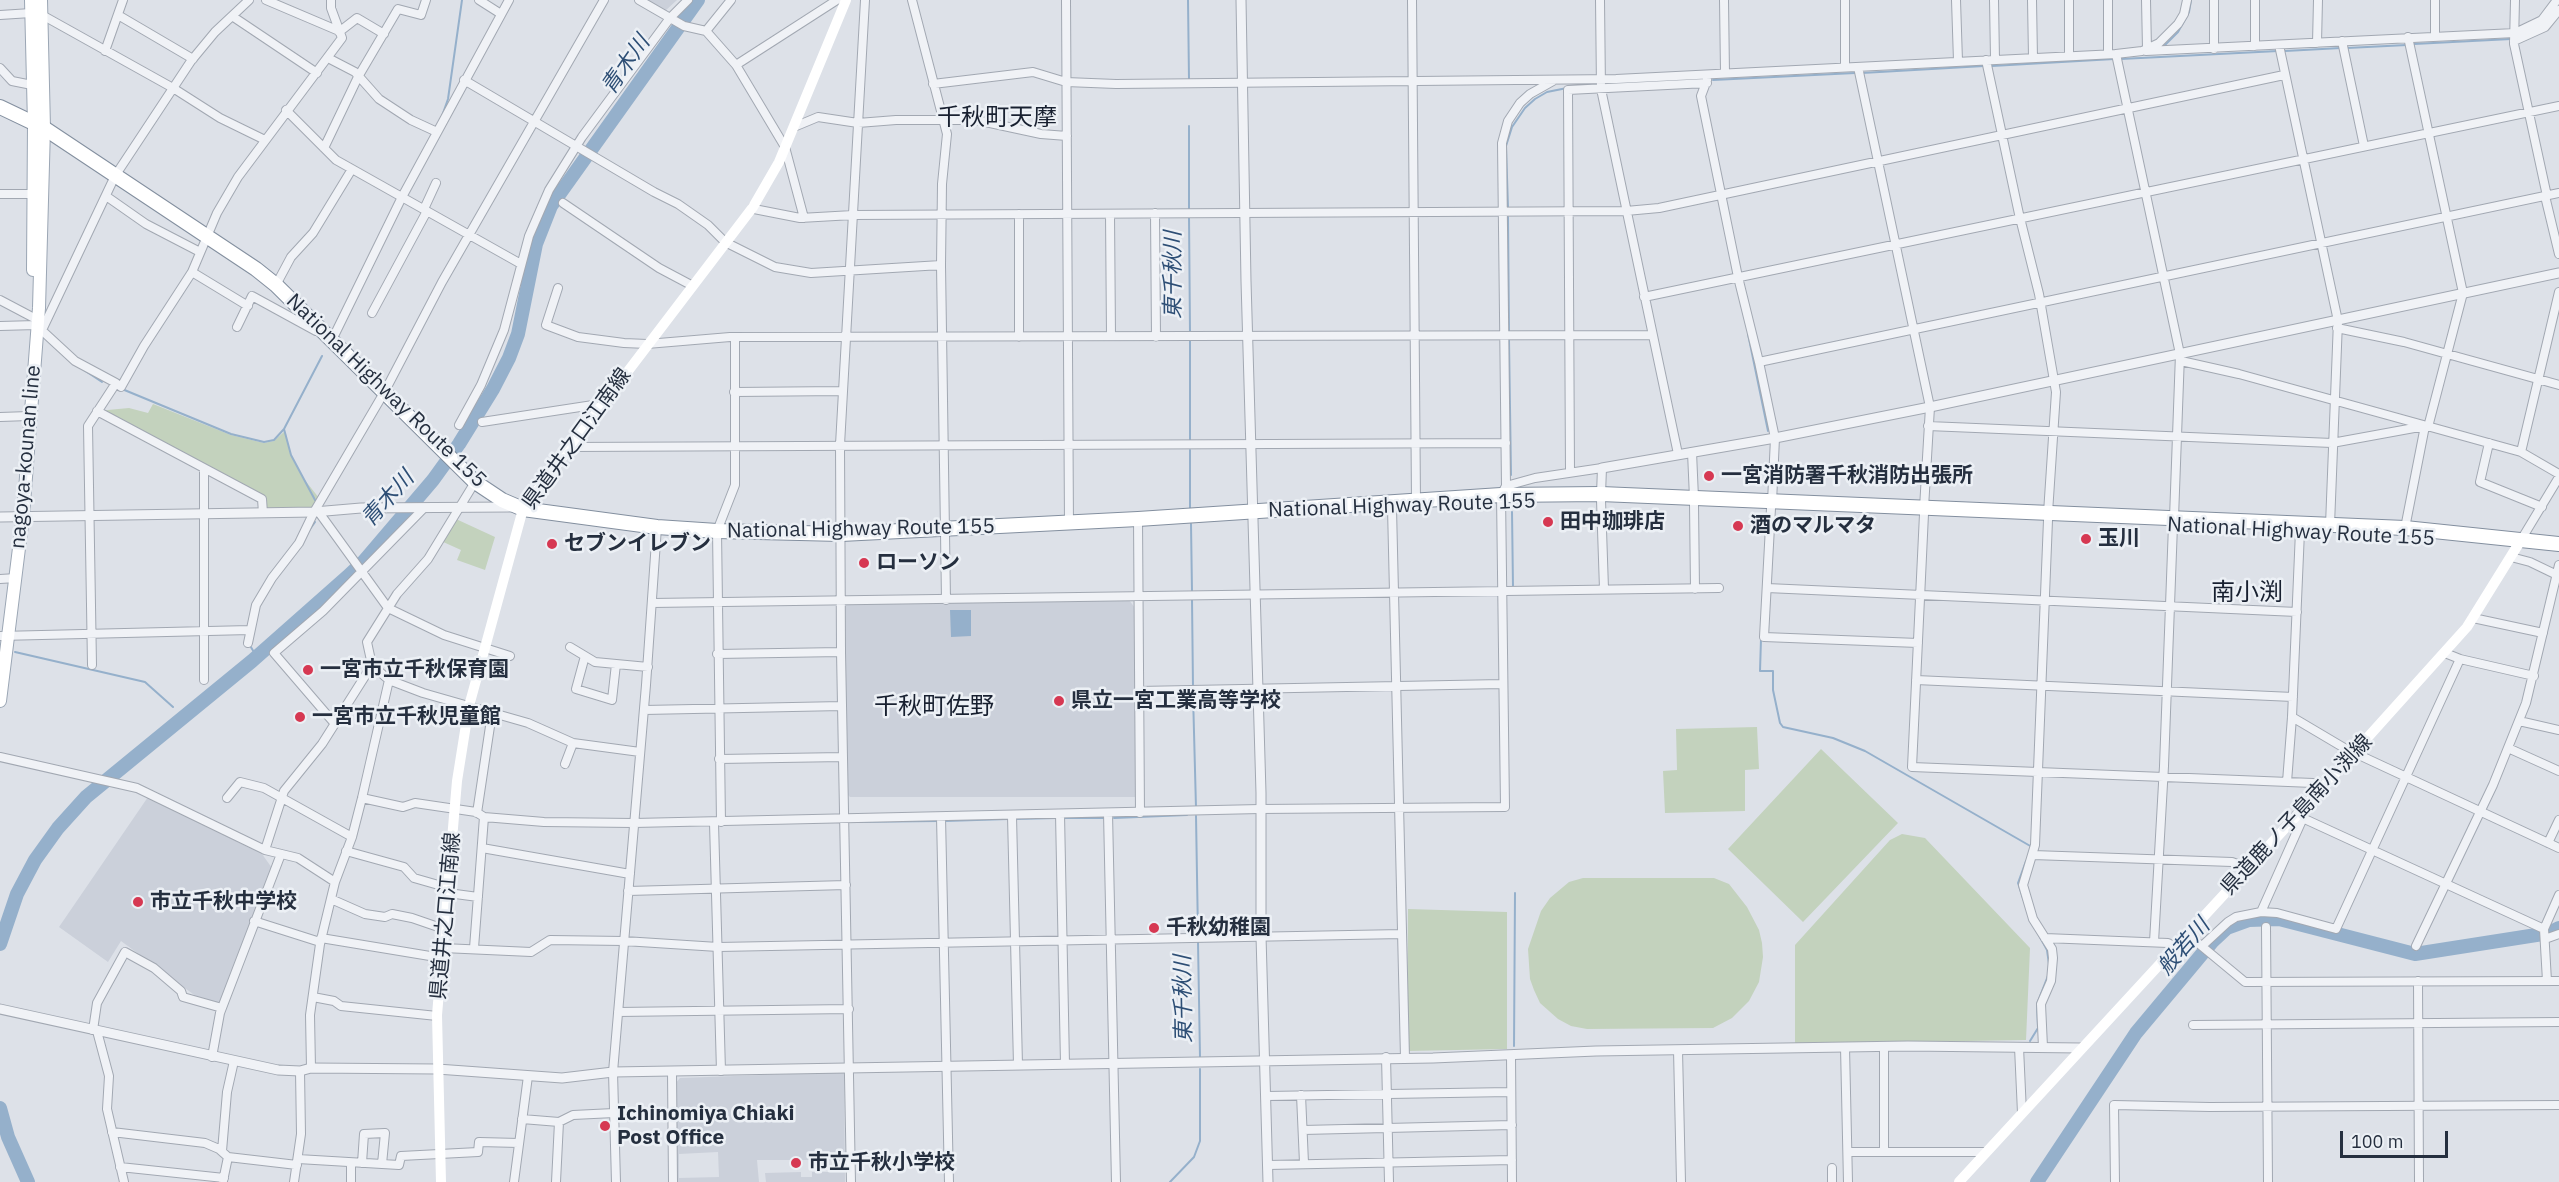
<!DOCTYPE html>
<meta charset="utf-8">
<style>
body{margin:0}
#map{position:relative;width:2559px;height:1182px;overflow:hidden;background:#dde1e8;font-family:"IBM Plex Sans",sans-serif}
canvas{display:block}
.scale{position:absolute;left:2340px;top:1131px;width:108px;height:27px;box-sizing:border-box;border:3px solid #252f3f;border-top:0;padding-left:8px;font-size:18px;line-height:21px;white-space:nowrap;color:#252f3f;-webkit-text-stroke:4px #ecf0f5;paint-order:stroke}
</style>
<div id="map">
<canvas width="2559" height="1182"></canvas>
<div class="scale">100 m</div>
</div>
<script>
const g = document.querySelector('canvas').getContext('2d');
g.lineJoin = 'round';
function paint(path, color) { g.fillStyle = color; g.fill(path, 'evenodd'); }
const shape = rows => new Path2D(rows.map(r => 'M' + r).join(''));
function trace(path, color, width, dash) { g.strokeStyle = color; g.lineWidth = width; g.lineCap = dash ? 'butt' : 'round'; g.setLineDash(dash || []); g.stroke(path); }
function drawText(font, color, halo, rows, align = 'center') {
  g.font = font + ' "IBM Plex Sans","Noto Sans JP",sans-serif'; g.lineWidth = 5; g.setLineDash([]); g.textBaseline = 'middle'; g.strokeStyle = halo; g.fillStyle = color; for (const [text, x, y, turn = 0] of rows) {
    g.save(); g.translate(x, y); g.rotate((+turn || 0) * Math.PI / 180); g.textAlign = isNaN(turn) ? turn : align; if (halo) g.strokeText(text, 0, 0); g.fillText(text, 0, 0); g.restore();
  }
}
paint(shape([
 [646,0,677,0,665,11],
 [1129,600,1135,608,1136,797,850,797,846,793,845,603],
 [148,797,262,854,272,868,216,1011,121,941,108,962,59,927],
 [844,1072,845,1182,766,1182,765,1173,801,1172,801,1177,812,1177,812,1172,835,1172,835,1160,757,1160,759,1182,676,1182,675,1084,680,1078],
 [718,1152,719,1177,679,1178,679,1154]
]), '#cbd0da');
paint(shape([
 [153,404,231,435,264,443,274,441,285,431,291,455,304,479,319,498,318,511,263,513,262,499,97,411,129,408,148,413],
 [456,519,495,537,485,570,457,560,461,550,441,541],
 [1757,727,1759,769,1745,770,1745,811,1665,813,1663,771,1677,770,1676,729],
 [1821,749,1898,823,1803,922,1728,849],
 [1902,834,1925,838,2030,948,2026,1040,1795,1044,1795,945,1890,840],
 [1583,878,1714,878,1729,884,1747,907,1759,930,1762,943,1763,957,1759,982,1749,1001,1732,1018,1713,1028,1587,1029,1571,1026,1558,1019,1540,1003,1534,990,1530,979,1528,949,1541,911,1550,898,1569,882],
 [1408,909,1507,912,1507,1049,1407,1051]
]), '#c3d2bd');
paint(shape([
 [950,610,971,610,971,636,951,637]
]), '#95b0cb');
trace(shape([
 [1188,0,1189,79],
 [2414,44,2511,39],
 [2162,48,2178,32,2189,12,2191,0],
 [2347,48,2407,45],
 [2285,51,2341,48],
 [2121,59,2278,51],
 [1992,66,2114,59],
 [1862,73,1984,66],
 [1713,80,1855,73],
 [442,116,448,99,462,0],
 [1189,126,1189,210],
 [1508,208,1506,146,1512,127,1525,108,1535,99,1547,92,1567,88],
 [1189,217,1190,334],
 [1508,217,1509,333],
 [1748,334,1768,431],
 [1509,340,1511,475],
 [1190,341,1190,442],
 [84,370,102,382],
 [122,389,231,434,264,442,274,440,284,429],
 [1190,450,1190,510],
 [315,500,291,455,284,429,322,356],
 [1512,512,1513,587],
 [1191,524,1192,592],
 [308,532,315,522],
 [1192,600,1193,687],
 [1761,639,1760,671,1773,671,1773,690,1780,723,1783,727,1833,738,1865,751,2032,847],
 [249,644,257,657],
 [15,652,145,682,173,707],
 [1193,694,1196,808],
 [1196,816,1198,935],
 [1063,818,1104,818],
 [1114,818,1187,815],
 [1016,819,1056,818],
 [945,821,1008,819],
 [850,822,938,821],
 [2024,901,2018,883,2026,861],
 [2035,928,2047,950,2049,964],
 [1198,942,1200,1057],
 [2030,1041,2038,1028,2037,1004,2049,973],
 [1514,1046,1515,893],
 [1170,1182,1194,1157,1200,1141,1200,1069]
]), '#95b0cb', 2);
trace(shape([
 [0,944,17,894,35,860,58,828,86,797,252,661,347,577,364,561,433,480,459,444,493,389,509,358,518,334,536,244,551,206,698,0],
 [0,1108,8,1137,28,1182],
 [2037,1182,2136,1033,2212,942,2227,928,2249,920,2279,919,2415,954,2549,933,2559,928]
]), '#95b0cb', 14);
const minor = shape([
 [266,0,339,31],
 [479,0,501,14],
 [639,0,684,26,706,31,736,65,785,147,804,218],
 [912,0,947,134,942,184,941,265,946,600],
 [1066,0,1069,523],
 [1412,0,1416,500],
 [1600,0,1601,89,1678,454],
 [1724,0,1725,73],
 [1845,0,1845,67],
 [1956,0,1958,61],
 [1994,0,1995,59],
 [2032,0,2033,58],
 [2069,0,2069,56],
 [2108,0,2108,53],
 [2146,0,2147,49],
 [2214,0,2214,49],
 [2255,0,2255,46],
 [2435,0,2435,36],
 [2515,0,2514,44,2547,196],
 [0,15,31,13],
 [42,15,173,88,220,118,265,140],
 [118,15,193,59],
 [232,16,317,73],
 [706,31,731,0],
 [339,32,357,18,384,34],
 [2408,37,2463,293,2428,427],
 [2342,41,2364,146],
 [2514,41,2545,27,2559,10],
 [2317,43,2318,0],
 [2279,45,2338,321,2330,525],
 [105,51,123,0],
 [2146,51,2515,33,2542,20,2557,0],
 [2116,54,2180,354,2174,518],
 [328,58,355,72,379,99,411,120,437,132],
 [1986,60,2019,214,2039,294,2056,392,2048,513],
 [736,65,837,0],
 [1858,67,1930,407,1924,508],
 [0,68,12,81,32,85],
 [464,80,654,192,678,204,708,225,725,242,775,267,811,273,941,265],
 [1707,80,1701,96,1738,277,1759,362,1775,438,1772,502],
 [933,84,1033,72,1066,82,1116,84,1616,79,2116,54,2142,51,2159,43,2178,24,2184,14,2187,0],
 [286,110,336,160,521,264],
 [794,127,818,117,858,123,896,120,976,120,1041,134,1067,136],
 [324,148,358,77,398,9,421,15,426,0],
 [0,194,33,194],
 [106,196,146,224,200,252],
 [2545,196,2559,254],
 [563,203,659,268,691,285],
 [753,207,754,209,800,218,853,215,1626,211,1659,208,2284,75],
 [424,209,436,183],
 [1155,213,1156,337],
 [1110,214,1111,336],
 [192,272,248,306],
 [276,285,291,257,313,233,352,169],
 [558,288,546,325,578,337,624,343,647,344,730,337,1652,335],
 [1644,297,2559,106],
 [0,300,36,319],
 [372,313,427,211],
 [0,326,36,325,75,361,116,383],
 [237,327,252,296,316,331],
 [2337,328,2404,342,2559,385],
 [42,330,115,176,191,61,215,32,249,0],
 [1019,337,1019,214],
 [329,338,332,340,402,197,509,0],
 [2181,361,2239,374,2521,452,2559,474],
 [1759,362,2559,193],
 [734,392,843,391],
 [97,411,262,499,263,513],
 [0,417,29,416],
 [482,422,593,405,599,407],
 [459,425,481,385,504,330,529,236,549,190,582,137,670,18,688,0],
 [1928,426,2332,443,2425,426,2405,528],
 [2489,443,2480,482,2542,507],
 [568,447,1506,443],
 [1692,452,1694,498],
 [2521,452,2559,292],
 [1570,472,1568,90,1707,83],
 [475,482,428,559,397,594,367,642,372,665,389,680,423,693,528,723,573,743,640,752],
 [1506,486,1502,143,1508,121,1520,103,1530,94,1553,81],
 [1601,500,1604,589],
 [1694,504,1695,589],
 [1392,508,1405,1058],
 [1771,508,1764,637,1918,643],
 [318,511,388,608,444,635,510,656],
 [1924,514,1912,767,2239,780,2313,783,2324,786],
 [1138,519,1140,813],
 [2521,540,2559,477],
 [2511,557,2530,562,2559,576],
 [0,579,16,578],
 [1767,588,2297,612],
 [652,603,1719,588],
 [2473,618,2543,633],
 [0,636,250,630],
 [248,643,256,605,272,578,299,543,314,512,385,391,442,282,604,0],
 [570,647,595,662,648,667],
 [2445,653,2460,659,2534,676],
 [717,654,841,652],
 [585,656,576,689,612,700,616,664],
 [92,665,88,426,116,383,121,387,144,346,192,272,217,213,238,177,342,38,331,8,331,0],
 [204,680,204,470],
 [1916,680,2293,697],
 [1139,691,1502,684],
 [644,710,842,706],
 [2292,717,2346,749,2559,848],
 [2519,721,2559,730],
 [335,724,274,653,323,611,423,509],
 [2508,748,2559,771],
 [0,757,137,788,265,850,298,858,335,882],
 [719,759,843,757],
 [565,764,573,743],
 [2287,782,2292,717,2300,531],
 [227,798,240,782,264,788,352,837],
 [362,798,403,807,415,803,476,812,484,817,544,822,634,823,1260,809,1505,807,1501,495,1506,486,1535,478,1602,468,1601,494],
 [477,813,492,713],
 [1108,813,1116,1182],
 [1060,814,1065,1064],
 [2296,815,2544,929],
 [1012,816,1018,1065],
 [941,817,949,1182],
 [721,822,717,531,735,485,735,338],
 [714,823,721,1071],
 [2548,843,2559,820],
 [482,848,630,874],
 [265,850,284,791,322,744,372,665],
 [346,851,404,867,414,878,449,888],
 [2033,855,2232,862,2248,868],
 [628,891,846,885],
 [448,893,478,897],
 [331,899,365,914,385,917,392,914,412,918,444,929],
 [2261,912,2303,818],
 [254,921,320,942],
 [2266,927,2268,1182],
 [2187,934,2245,982,2559,981],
 [321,938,442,958],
 [2045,938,2168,943,2176,947],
 [2545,939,2559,934],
 [2154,942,2164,766,2173,525],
 [2202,946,2228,922,2236,917,2261,912,2277,913,2336,929,2460,659],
 [2416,946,2493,785,2526,703,2559,565],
 [443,948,531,952,550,940,624,941,718,947,1402,934],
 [474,948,484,817],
 [2418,981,2419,1182],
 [2547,981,2544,929,2559,895],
 [313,997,334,1001,341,1006,437,1016],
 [618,1012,849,1009],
 [2193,1025,2559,1022],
 [93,1030,97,1003,125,952,154,968,181,991,183,997,222,1008],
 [97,1031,109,1076,107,1109,124,1182],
 [1845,1047,1848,1182],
 [2019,1047,2022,1113],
 [2043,1047,2041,1004,2051,981,2053,958,2052,949,2033,919,2023,885,2035,845,2048,520],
 [1678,1050,1681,1182],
 [1511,1056,1512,1182],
 [212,1057,220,1013,281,854],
 [1386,1057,1389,1182],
 [311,1068,310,1015,320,944,335,882,352,837,362,798,389,680],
 [672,1072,673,1182],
 [1301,1095,1304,1163],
 [1267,1096,1510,1092],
 [522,1119,559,1122,573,1115,614,1113],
 [1303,1130,1512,1125],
 [112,1132,205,1143,219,1149,228,1157,297,1165],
 [222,1151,227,1092,234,1061],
 [1884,1151,1884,1046],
 [1848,1152,1986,1152],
 [298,1159,399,1165,401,1156,478,1152,479,1142,519,1143],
 [362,1163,364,1134,385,1133,382,1164],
 [1268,1165,1512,1160],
 [120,1167,224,1178],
 [1832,1168,1832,1182],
 [223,1181,228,1157],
 [294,1182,301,1134,300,1071],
 [351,1182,351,1163],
 [514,1182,528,1076],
 [556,1182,559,1122],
 [616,1182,613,1072,646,685,657,527],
 [851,1182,841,652,840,445,865,0],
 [2115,1182,2114,1105,2210,1107,2559,1105]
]);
const tertiary = shape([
 [1241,0,1246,281,1261,793,1261,936,1268,1182],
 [1602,468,1775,438,1930,407,2559,273],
 [0,517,314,512,361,508,510,507],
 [0,1009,278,1070,300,1071,311,1068,437,1069,562,1078,613,1072,1433,1058,1596,1051,1908,1046,2081,1048]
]);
const primary = shape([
 [31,0,34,124,33,270],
 [0,701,23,516,39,308,44,128,41,0]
]);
const trunk = shape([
 [0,107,44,128,256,269,276,285,475,482,502,500,523,509,657,527,717,531,841,534,1138,519,1501,495,1601,494,2405,528,2559,544]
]);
trace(minor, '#a2a8b2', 10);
trace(tertiary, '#a2a8b2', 11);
trace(primary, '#9ba6b4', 14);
trace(trunk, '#838f9f', 16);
trace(minor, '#f0f2f6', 8);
trace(tertiary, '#f0f2f6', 9);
trace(shape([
 [441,1182,437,1015,457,781,469,706,523,509,753,207,779,162,846,0],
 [1959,1182,2324,786,2467,627,2521,540]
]), '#fff', 10);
trace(primary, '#fff', 12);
trace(trunk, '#fff', 14);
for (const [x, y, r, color] of [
 [1709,476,6,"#d63852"],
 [1548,522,6,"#d63852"],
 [1738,526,6,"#d63852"],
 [2086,539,6,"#d63852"],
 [552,544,6,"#d63852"],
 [864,563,6,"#d63852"],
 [308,670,6,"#d63852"],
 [1059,701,6,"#d63852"],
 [300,717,6,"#d63852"],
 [138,902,6,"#d63852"],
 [1154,928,6,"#d63852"],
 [605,1126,6,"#d63852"],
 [796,1163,6,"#d63852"]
]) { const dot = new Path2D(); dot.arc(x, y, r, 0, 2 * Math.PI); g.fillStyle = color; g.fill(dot); trace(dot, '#ecf0f5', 2); }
drawText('21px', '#252f3f', '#ecf0f5', [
 ["National Highway Route 155",386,391,44],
 ["県道井之口江南線",577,439,-54],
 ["nagoya-kounan line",26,457,-85],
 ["National Highway Route 155",1402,506,-2],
 ["National Highway Route 155",861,529,-1],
 ["National Highway Route 155",2301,532,3],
 ["県道鹿ノ子島南小渕線",2297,815,-47],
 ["県道井之口江南線",446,916,-85]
]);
drawText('bold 21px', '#252f3f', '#ecf0f5', [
 ["一宮消防署千秋消防出張所",1721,476],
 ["田中珈琲店",1560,522],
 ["酒のマルマタ",1750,526],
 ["玉川",2098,539],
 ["セブンイレブン",564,544],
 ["ローソン",876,563],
 ["一宮市立千秋保育園",320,670],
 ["県立一宮工業高等学校",1071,701],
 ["一宮市立千秋児童館",312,717],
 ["市立千秋中学校",150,902],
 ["千秋幼稚園",1166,928],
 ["Ichinomiya Chiaki",617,1114],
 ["Post Office",617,1138],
 ["市立千秋小学校",808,1163]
], 'left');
drawText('italic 22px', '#2d4e75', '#ecf0f5', [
 ["青木川",626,65,-55],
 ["東千秋川",1174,275,-90],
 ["青木川",388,499,-48],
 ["般若川",2184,947,-49],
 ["東千秋川",1184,999,-91]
]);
drawText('24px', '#182030', '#ecf0f5', [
 ["千秋町天摩",997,118],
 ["南小渕",2247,593],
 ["千秋町佐野",934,707]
]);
</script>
